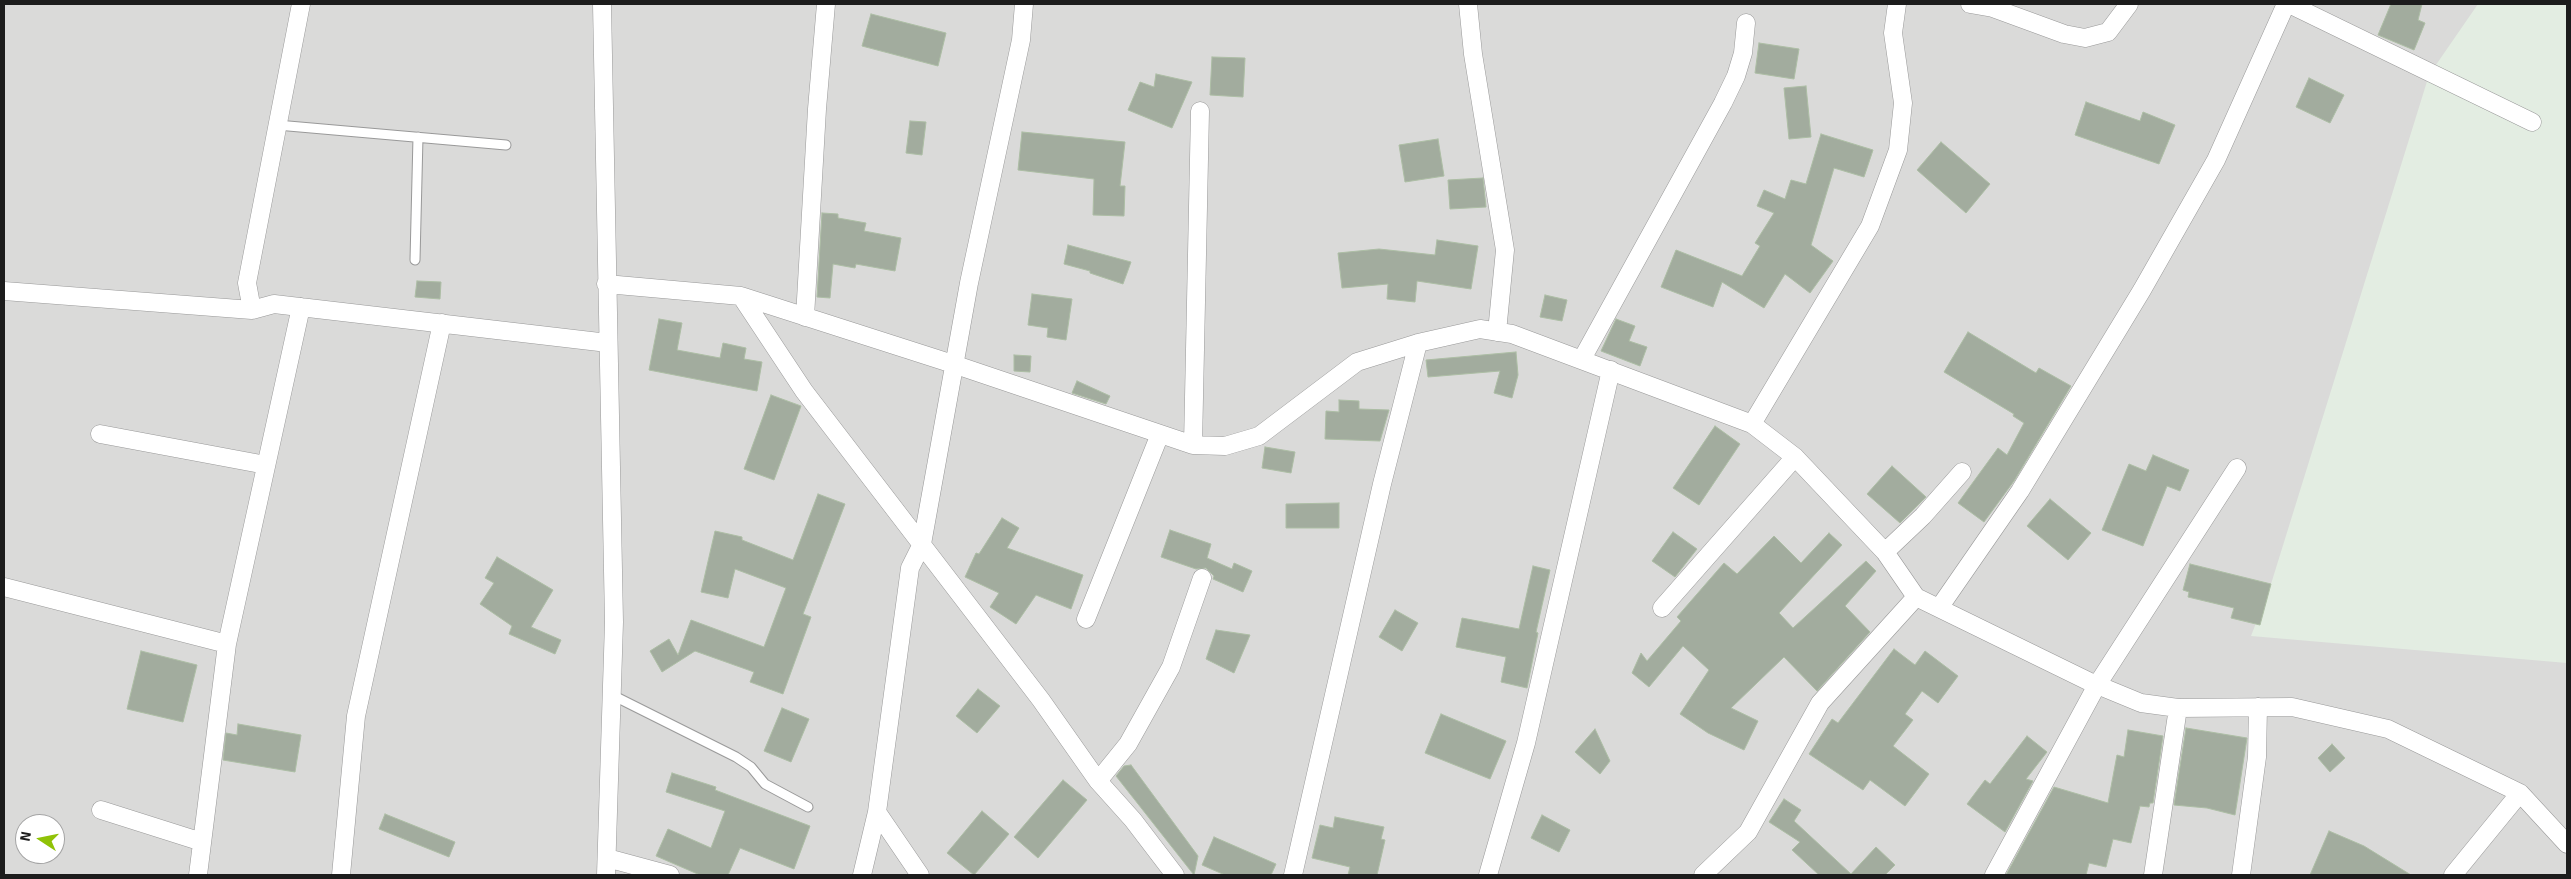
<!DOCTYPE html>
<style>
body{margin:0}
#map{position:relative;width:2571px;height:879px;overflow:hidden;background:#e3ede2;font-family:Signika,sans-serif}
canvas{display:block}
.frame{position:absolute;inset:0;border:5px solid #1c1c1c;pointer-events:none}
.north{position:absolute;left:15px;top:814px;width:50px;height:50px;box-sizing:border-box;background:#fff;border:1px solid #a4a4a4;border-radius:50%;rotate:281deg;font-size:14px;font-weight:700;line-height:20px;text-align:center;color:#1c1c1c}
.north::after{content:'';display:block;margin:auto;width:18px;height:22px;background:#90c207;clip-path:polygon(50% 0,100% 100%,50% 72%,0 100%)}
</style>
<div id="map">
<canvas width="2571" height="879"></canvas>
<div class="frame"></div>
<div class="north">N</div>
</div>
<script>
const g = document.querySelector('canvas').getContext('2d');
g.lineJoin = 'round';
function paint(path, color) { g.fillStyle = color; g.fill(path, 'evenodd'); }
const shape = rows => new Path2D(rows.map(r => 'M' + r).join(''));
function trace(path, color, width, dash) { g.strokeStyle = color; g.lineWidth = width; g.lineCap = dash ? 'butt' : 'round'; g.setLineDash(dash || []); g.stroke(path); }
paint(shape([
 [4,4,2478,4,2429,75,2271,584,2251,636,2567,663,2567,875,4,875],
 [25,824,55,824,55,854,25,854]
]), '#dadad9');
const building = shape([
 [2391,4,2422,4,2418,20,2425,23,2414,50,2378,35,2391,4],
 [871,14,946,33,938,66,862,46,871,14],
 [1759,43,1799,49,1794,79,1755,73,1759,43],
 [1212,57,1245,58,1243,97,1210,95,1212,57],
 [1156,74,1192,82,1172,128,1128,110,1140,82,1154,87,1156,74],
 [2309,78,2344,95,2330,123,2296,107,2309,78],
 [1806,86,1811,137,1789,139,1784,88,1806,86],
 [2086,102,2140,121,2143,112,2175,125,2159,164,2075,135,2086,102],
 [910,121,926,122,922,155,906,153,910,121],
 [1022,132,1125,142,1120,186,1125,186,1124,216,1093,215,1094,179,1018,170,1022,132],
 [1821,134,1873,150,1864,177,1834,168,1811,245,1833,261,1810,293,1785,274,1764,308,1722,282,1713,307,1661,287,1676,250,1742,276,1760,246,1755,243,1774,213,1757,206,1764,190,1785,199,1791,180,1806,184,1821,134],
 [1438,139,1444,176,1405,182,1399,145,1438,139],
 [1941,142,1990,184,1966,213,1917,170,1941,142],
 [1483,178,1486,207,1450,209,1448,180,1483,178],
 [822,213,838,214,838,218,866,223,864,231,901,238,895,271,856,264,855,268,833,264,830,298,817,297,822,213],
 [1437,240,1478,246,1471,289,1417,281,1415,302,1387,299,1388,284,1342,288,1338,253,1379,249,1435,255,1437,240],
 [1068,245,1131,262,1123,284,1090,273,1090,271,1064,264,1068,245],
 [417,281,441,282,440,299,415,297,417,281],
 [1032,294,1072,299,1066,340,1047,337,1048,328,1028,325,1032,294],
 [1545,295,1567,300,1562,321,1540,317,1545,295],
 [659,319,682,323,677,350,720,358,723,343,746,348,744,359,762,362,757,391,649,370,659,319],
 [1616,319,1635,326,1629,341,1647,347,1640,366,1601,351,1616,319],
 [1968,332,2036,373,2039,368,2071,386,2014,481,1984,522,1958,503,1998,448,2007,455,2024,423,2013,416,2014,414,1944,372,1968,332],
 [1516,352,1518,375,1512,398,1494,393,1500,371,1428,377,1426,360,1516,352],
 [1014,355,1031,356,1030,372,1014,371,1014,355],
 [1077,381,1110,396,1106,404,1072,393,1077,381],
 [771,395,801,406,774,480,744,469,771,395],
 [1339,400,1359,401,1359,409,1389,410,1380,441,1325,439,1326,411,1339,412,1339,400],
 [1715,426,1740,444,1699,505,1673,488,1715,426],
 [1265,447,1295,452,1291,473,1262,468,1265,447],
 [2153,455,2189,470,2180,491,2167,486,2143,546,2102,530,2129,464,2146,471,2153,455],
 [1892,466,1926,497,1900,523,1867,494,1892,466],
 [818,494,845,504,803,614,811,617,783,694,750,682,754,672,695,651,662,672,650,651,669,639,678,655,691,620,764,647,786,588,735,569,728,598,701,592,715,531,742,537,742,540,793,560,818,494],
 [2050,499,2091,533,2068,560,2027,526,2050,499],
 [1339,503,1339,528,1286,528,1286,504,1339,503],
 [1002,518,1019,528,1007,548,1083,575,1071,609,1036,595,1016,624,990,607,999,593,965,577,976,553,979,554,1002,518],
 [1170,530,1211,544,1207,558,1232,569,1234,563,1252,571,1243,592,1213,579,1214,576,1206,568,1196,569,1161,557,1170,530],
 [1673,532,1697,549,1675,577,1652,561,1673,532],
 [1829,533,1842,545,1779,613,1793,628,1866,561,1876,571,1845,606,1870,632,1817,691,1784,657,1731,708,1758,721,1744,750,1708,733,1680,714,1709,670,1683,646,1649,687,1632,673,1641,653,1647,661,1681,621,1677,617,1724,563,1737,574,1774,536,1801,563,1829,533],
 [497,557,553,590,531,627,561,640,555,654,509,634,512,626,480,604,494,583,485,578,497,557],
 [2190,564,2271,584,2260,625,2231,618,2234,608,2188,597,2189,592,2183,590,2190,564],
 [1533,566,1550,570,1536,632,1538,633,1527,688,1501,682,1506,657,1456,647,1462,618,1519,629,1533,566],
 [1395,610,1418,623,1402,651,1379,637,1395,610],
 [1216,630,1250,635,1234,673,1206,659,1216,630],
 [1894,649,1915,665,1925,651,1958,676,1938,703,1922,691,1905,714,1913,720,1893,746,1929,774,1905,806,1870,780,1863,790,1809,754,1832,719,1838,723,1894,649],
 [141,651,197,665,183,722,127,709,141,651],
 [978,689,1000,706,977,733,956,716,978,689],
 [782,708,809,719,791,762,764,751,782,708],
 [1441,714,1506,741,1490,779,1425,753,1441,714],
 [238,724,301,735,295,772,223,760,226,733,237,735,238,724],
 [2186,728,2247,738,2235,815,2207,808,2174,805,2186,728],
 [1595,729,1610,761,1600,774,1575,752,1595,729],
 [2128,730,2163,736,2153,803,2150,803,2149,807,2140,806,2131,843,2113,839,2106,867,2089,863,2086,875,2006,875,2054,787,2108,803,2117,755,2124,757,2128,730],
 [2027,736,2047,752,2026,779,2033,781,2005,832,1967,804,1985,780,1990,784,2027,736],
 [2332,744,2345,758,2330,772,2318,758,2332,744],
 [1131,765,1198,856,1194,875,1116,776,1124,766,1131,765],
 [672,773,716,787,715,790,810,826,794,869,740,848,728,875,700,875,656,856,668,829,711,848,725,811,666,792,672,773],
 [1063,780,1087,800,1038,858,1014,837,1063,780],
 [1784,799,1801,810,1794,821,1851,874,1876,847,1895,865,1885,875,1819,875,1792,850,1800,842,1769,822,1784,799],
 [982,811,1009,834,974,875,947,853,982,811],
 [385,814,455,842,449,857,379,829,385,814],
 [1542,815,1570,830,1559,852,1531,838,1542,815],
 [1335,817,1384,827,1381,839,1385,840,1377,875,1348,875,1350,867,1312,858,1320,825,1333,828,1335,817],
 [2329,831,2364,846,2411,875,2310,875,2329,831],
 [1214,837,1276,864,1271,875,1225,875,1202,865,1214,837]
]);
paint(building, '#a2ac9e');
trace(building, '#adbea5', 1);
const service = shape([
 [277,125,506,145],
 [415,260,418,137],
 [612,695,736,757,751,767,765,784,808,807]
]);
const minor = shape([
 [301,4,247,283,252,310,274,304,608,343],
 [602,4,614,622,606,875],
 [1468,4,1473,54,1505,250,1497,332],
 [1970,4,1993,8,2064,34,2085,38,2108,32,2129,4],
 [2289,4,2532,122],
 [606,284,741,296,953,364,1193,445,1225,446,1259,436,1357,362,1418,343,1480,329,1512,334,1752,424,1795,457,1885,552,1916,597,2090,682,2141,703,2178,708,2292,707,2388,729,2520,793,2567,844],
 [4,291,252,310],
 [741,296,804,391,1041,700,1098,781,1133,820,1175,875],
 [805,317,817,109,826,4],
 [1582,359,1723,103,1736,76,1743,53,1746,23],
 [1752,424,1870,226,1898,150,1903,103,1893,33,1897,4],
 [100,434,266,465],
 [1193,445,1200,111],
 [1885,552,1923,516,1962,472],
 [4,587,227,644],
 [1662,608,1795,457],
 [1939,608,2020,491,2142,290,2216,160,2286,4],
 [1086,619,1160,434],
 [1098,781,1128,744,1171,667,1202,578],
 [101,810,202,842],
 [877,812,920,875],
 [607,858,670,875],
 [198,875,227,644,301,307],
 [341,875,356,716,442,323],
 [862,875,877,812,910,568,922,544,969,283,1021,40,1024,4],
 [1293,875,1382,484,1418,343],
 [1488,875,1526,743,1611,370],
 [1703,875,1748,832,1820,703,1916,597],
 [1994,875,2097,685,2237,468],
 [2153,875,2178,708],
 [2241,875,2257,757,2258,707],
 [2453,875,2520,793]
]);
trace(service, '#999', 11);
trace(minor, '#999', 19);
trace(service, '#fff', 9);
trace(minor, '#fff', 18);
</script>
